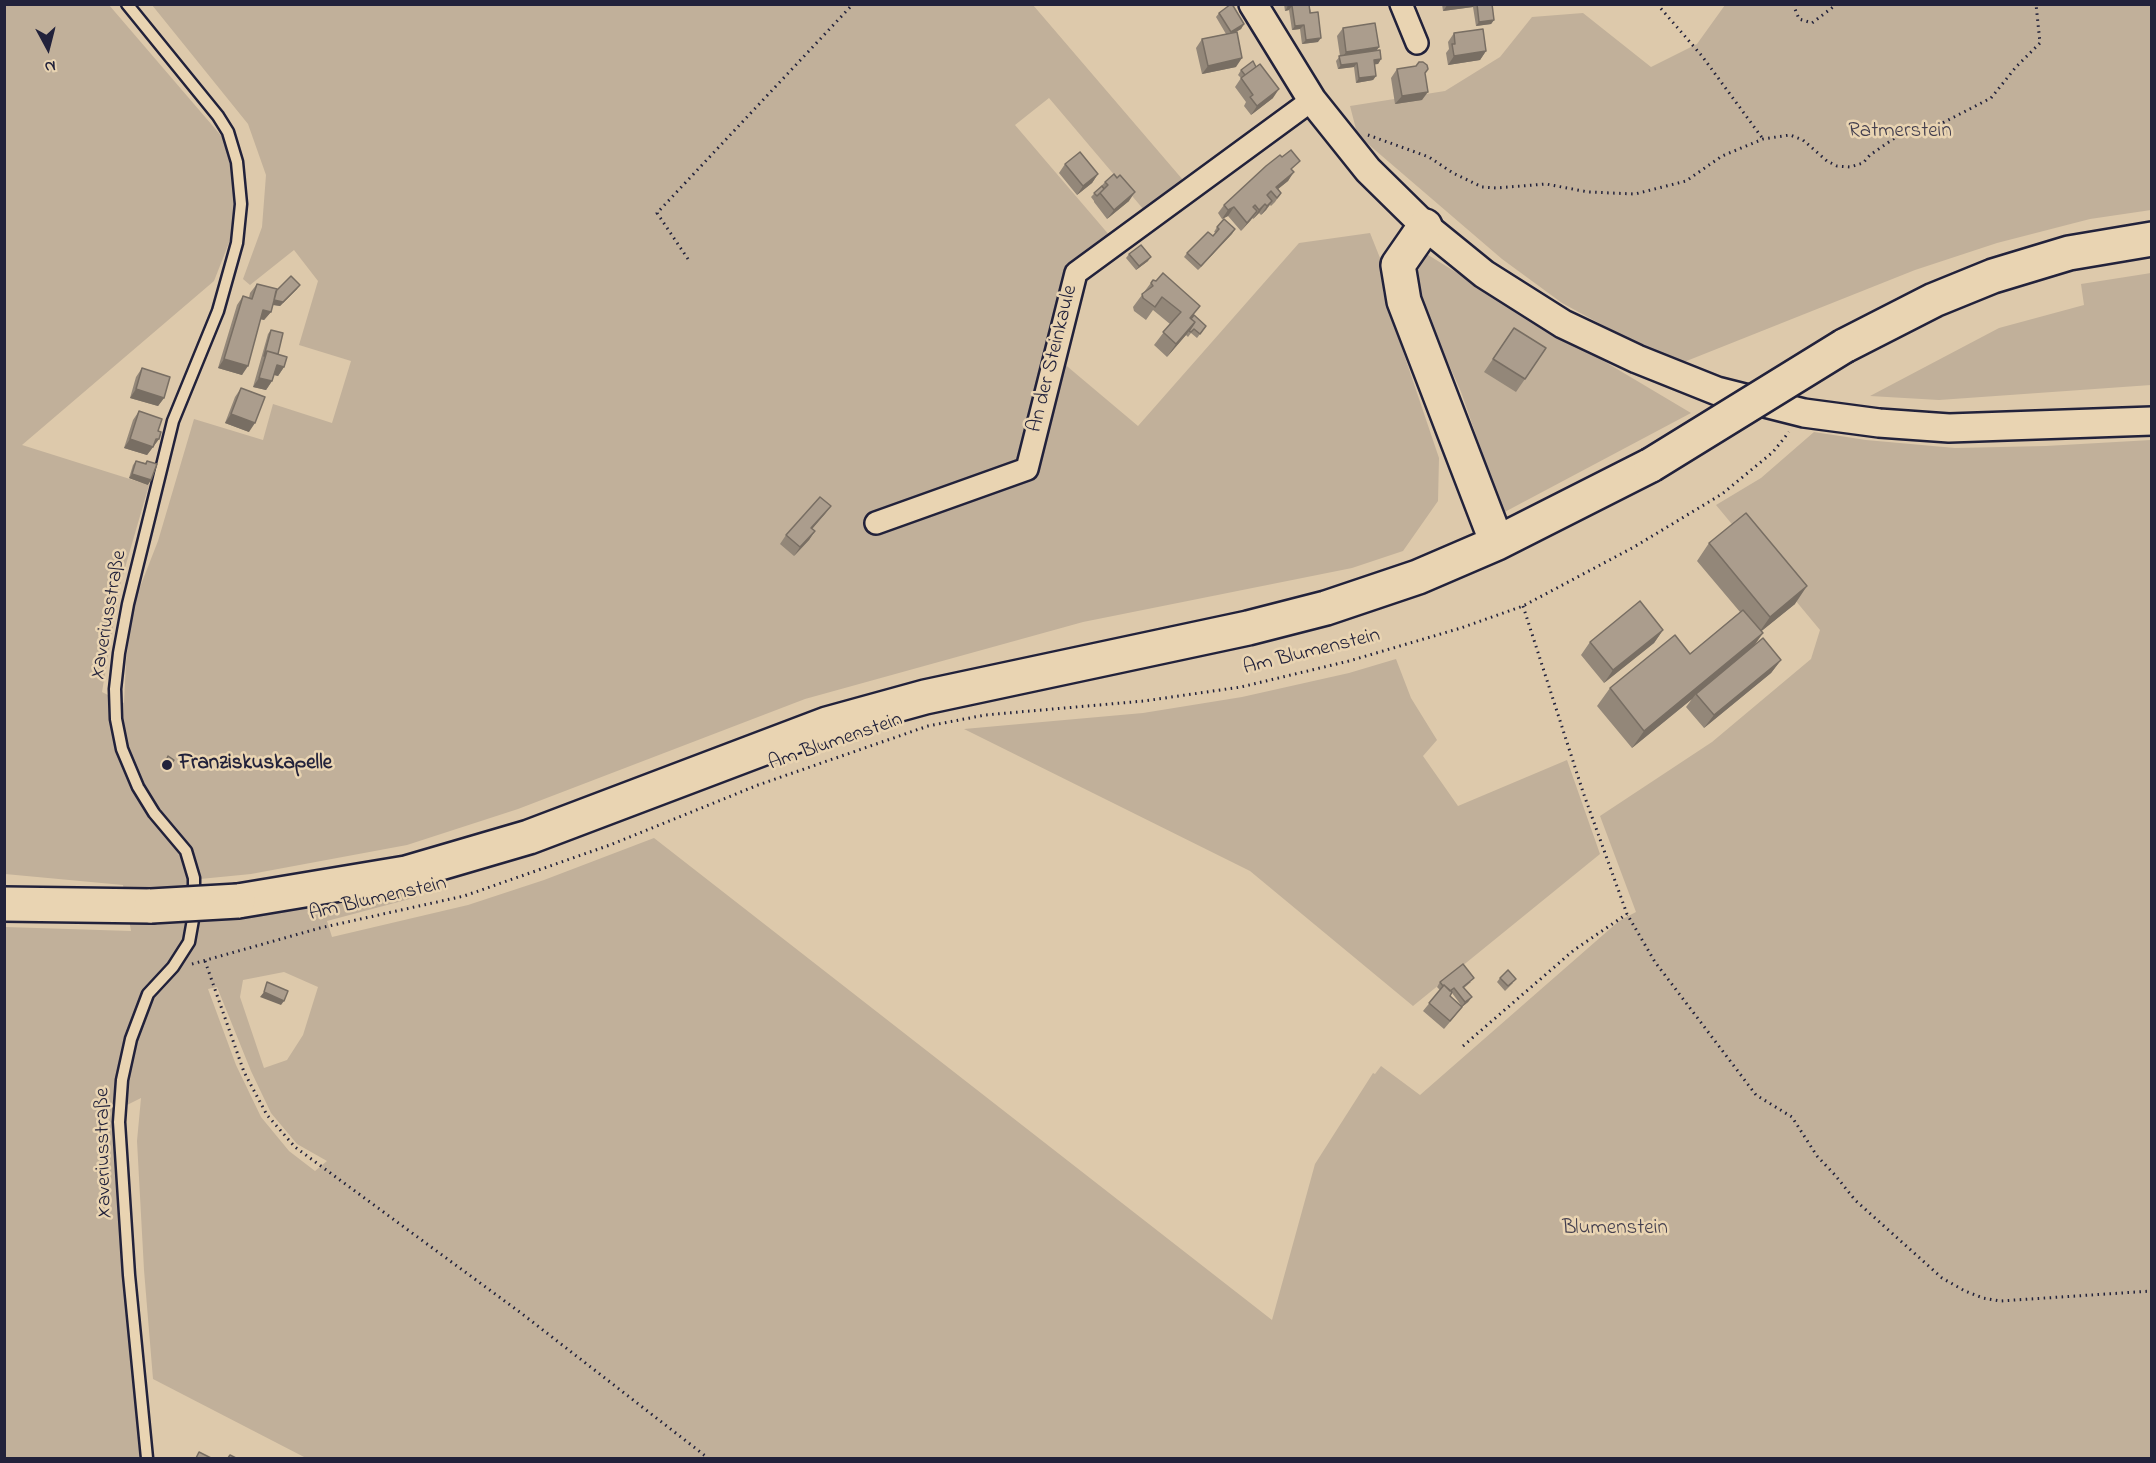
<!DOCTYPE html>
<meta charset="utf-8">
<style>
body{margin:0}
#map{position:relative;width:2156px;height:1463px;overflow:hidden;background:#ddc9ab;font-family:"Indie Flower",sans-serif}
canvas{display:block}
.frame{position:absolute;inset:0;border:6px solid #22223b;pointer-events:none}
.north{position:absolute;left:18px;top:18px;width:60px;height:60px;-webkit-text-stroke:4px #e9d4b2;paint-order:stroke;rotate:173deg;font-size:16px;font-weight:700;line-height:24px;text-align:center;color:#22223b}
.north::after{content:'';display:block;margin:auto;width:21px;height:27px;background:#22223b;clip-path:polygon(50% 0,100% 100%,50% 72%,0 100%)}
</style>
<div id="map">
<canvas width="2156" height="1463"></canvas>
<div class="frame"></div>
<div class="north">N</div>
</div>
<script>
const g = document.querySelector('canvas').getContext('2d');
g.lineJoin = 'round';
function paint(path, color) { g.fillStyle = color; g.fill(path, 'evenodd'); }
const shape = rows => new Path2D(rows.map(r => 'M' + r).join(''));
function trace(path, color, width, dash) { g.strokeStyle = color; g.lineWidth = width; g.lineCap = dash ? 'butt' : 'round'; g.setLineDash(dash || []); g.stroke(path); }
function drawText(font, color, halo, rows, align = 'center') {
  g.font = font + ' "Indie Flower",sans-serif'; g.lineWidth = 5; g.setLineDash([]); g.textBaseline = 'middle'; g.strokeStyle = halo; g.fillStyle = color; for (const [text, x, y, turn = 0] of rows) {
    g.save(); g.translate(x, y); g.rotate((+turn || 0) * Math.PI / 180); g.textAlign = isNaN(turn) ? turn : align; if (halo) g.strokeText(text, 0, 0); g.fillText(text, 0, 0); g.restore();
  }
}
paint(shape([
 [5,5,109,5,224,139,239,179,236,225,214,281,22,445,149,485,120,585,102,692,124,703,126,662,133,605,158,541,194,419,263,440,273,404,332,423,351,361,299,345,318,281,294,250,250,285,243,279,262,227,266,175,248,124,152,5,1033,5,1183,180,1144,210,1049,98,1015,125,1110,236,1069,268,1062,362,1138,426,1299,243,1370,233,1384,268,1383,292,1439,458,1438,501,1403,551,1352,568,1083,622,805,699,518,809,407,845,251,874,200,879,207,921,292,908,416,886,417,897,327,921,332,937,468,905,544,880,654,838,1272,1320,1315,1164,1373,1073,1375,1074,1381,1066,1420,1095,1619,921,1636,912,1600,816,1712,742,1811,659,1820,630,1716,505,1761,478,1814,432,1866,440,1955,448,2046,446,2151,440,2151,1458,306,1458,153,1379,144,1270,137,1141,141,1098,113,1112,124,1269,146,1458,5,1458,5,927,131,931,123,885,5,874],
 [284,972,318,987,303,1035,287,1060,264,1068,240,997,243,980],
 [217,987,251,1071,271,1113,297,1144,327,1161,315,1171,289,1151,261,1117,236,1065,208,989],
 [1725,5,2151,5,2151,210,2090,219,1997,243,1915,270,1684,362,1641,346,1562,303,1502,259,1354,132,1357,133,1350,106,1445,91,1500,57,1532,17,1583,13,1651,67,1697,44],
 [1425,253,1491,294,1691,413,1499,515,1491,478,1461,392,1419,297,1416,267],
 [2151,273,2151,385,1939,400,1870,396,1999,328,2084,305,2081,284],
 [1396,659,1411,698,1437,740,1423,756,1458,806,1567,760,1600,854,1413,1006,1250,871,964,729,1143,713,1242,697,1349,673]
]), '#c1b09a');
const service = shape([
 [127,4,218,116,228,132,237,162,241,204,237,243,218,311,173,421,128,604,119,653,115,689,116,719,122,749,138,787,154,813,186,851,194,878,194,914,189,942,173,967,148,994,131,1039,122,1080,119,1122,129,1275,147,1458]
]);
const minor = shape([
 [1401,4,1417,43],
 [876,523,1027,469,1076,273,1312,100]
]);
const tertiary = shape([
 [1253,4,1312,100,1368,170,1425,226,1484,274,1563,324,1637,359,1717,391,1804,413,1879,423,1949,428,2152,421]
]);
const primary = shape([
 [1425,226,1398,265,1404,301,1497,543],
 [1844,346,1934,300,1993,276,2069,253,2152,239],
 [238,901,406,873,529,837,827,724,925,697,1248,628,1326,608,1418,577,1497,543,1651,465],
 [4,904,151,906]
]);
trace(service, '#22223b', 15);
trace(minor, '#22223b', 26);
trace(tertiary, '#22223b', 32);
trace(primary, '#22223b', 38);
trace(shape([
 [1657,4,1702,56,1763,139],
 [1793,4,1799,19,1812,23,1837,4],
 [1368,135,1429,157,1453,173,1482,187,1496,188,1546,184,1588,192,1635,194,1686,181,1722,156,1763,139,1790,135,1803,140,1827,161,1837,166,1850,167,1863,163,1870,155,1899,135,1925,132,1991,98,2016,67,2040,43,2036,4],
 [688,259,657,213,853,4],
 [1523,606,1583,792,1627,914,1655,962,1756,1095,1792,1117,1817,1156,1835,1175,1855,1200,1942,1278,1965,1291,1983,1298,2000,1301,2152,1291],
 [205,961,244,1072,267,1115,295,1147,521,1313,708,1458],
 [192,964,320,928,464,896,610,845,758,785,928,726,985,715,1144,701,1241,687,1349,661,1461,628,1523,606,1634,547,1722,494,1773,452,1789,432],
 [1463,1046,1574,950,1627,914]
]), '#22223b', 3, [1.5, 4.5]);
trace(service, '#e9d4b2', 10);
trace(minor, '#e9d4b2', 21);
trace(tertiary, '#e9d4b2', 27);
trace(primary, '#e9d4b2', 33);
const primaryBridge = shape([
 [1651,465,1844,346],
 [151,906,238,901]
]);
trace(primaryBridge, '#22223b', 38, []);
trace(primaryBridge, '#e9d4b2', 33);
paint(shape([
 [1284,4,1309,4,1318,42,1302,44,1300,29,1292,30,1289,10,1285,11],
 [1442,4,1492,4,1494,20,1491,24,1476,26,1473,7,1443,11],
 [1219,13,1244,24,1241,29,1235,32,1236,67,1202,74,1196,48,1202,39,1226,34,1216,17],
 [1343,28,1379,47,1376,51,1381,59,1378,64,1374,64,1376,76,1373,80,1356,83,1354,67,1338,69,1336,61,1340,56,1337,36],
 [1454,33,1486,51,1480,60,1448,65,1446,53,1449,49,1448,42],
 [1397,69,1425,73,1422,100,1395,104,1391,78],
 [1241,70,1273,98,1251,115,1244,106,1246,102,1235,87,1241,78,1238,75],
 [1065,164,1098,174,1092,183,1077,195,1059,173],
 [1293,171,1288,181,1278,189,1281,193,1275,202,1271,206,1270,205,1266,210,1261,215,1259,213,1253,219,1252,218,1241,231,1228,216,1222,219,1218,213,1224,205],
 [1105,182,1129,201,1107,219,1094,202,1094,201,1091,197],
 [1217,227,1235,229,1198,270,1184,257,1187,253,1213,236,1216,233,1214,232],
 [1129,254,1148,261,1136,270,1126,258],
 [1153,280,1206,326,1197,338,1191,333,1188,337,1186,335,1167,357,1154,345,1170,324,1153,310,1146,320,1134,311,1133,307],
 [257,284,276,291,297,289,280,306,272,305,271,312,264,320,260,319,242,375,218,368,237,305,243,296,249,298,250,293],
 [1514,328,1525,379,1516,392,1484,372],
 [271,330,278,354,284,367,278,376,274,375,272,381,266,390,253,387,268,334],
 [142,368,164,398,158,406,130,398,136,377],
 [241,388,249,432,225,423,235,397],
 [139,411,159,439,147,455,124,448,133,420],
 [136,461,145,463,147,461,148,485,129,478,133,465],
 [831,506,812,529,815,531,809,540,794,556,780,544,786,535],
 [1709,543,1795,604,1761,631,1763,633,1754,645,1781,660,1771,673,1704,728,1686,707,1692,699,1632,748,1597,706,1610,688,1690,654,1740,612,1697,561],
 [1663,630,1654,643,1604,683,1581,655,1590,642],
 [168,756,174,760,168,768,163,765],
 [1500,978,1513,983,1505,991,1497,982],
 [1440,982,1471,982,1464,988,1472,997,1468,1002,1462,1007,1444,1029,1423,1011,1440,990,1437,987],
 [1452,993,1461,1005,1450,996]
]), '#938779');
paint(shape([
 [1448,4,1475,4,1473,7,1443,11],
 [1288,6,1292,6,1289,10,1285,11],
 [1494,20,1491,24,1476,26,1479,22],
 [1244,24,1241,29,1228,37,1231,32],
 [1304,25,1300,29,1292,30,1295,26],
 [1321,38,1318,42,1302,44,1306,40],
 [1379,47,1373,55,1340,61,1346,52],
 [1486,51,1480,60,1448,65,1454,56],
 [1242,58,1236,67,1202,74,1208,66],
 [1381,59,1378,64,1371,65,1374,60],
 [1357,63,1354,67,1338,69,1341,65],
 [1376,76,1373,80,1356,83,1359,78],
 [1279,89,1273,98,1251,115,1257,106],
 [1428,92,1422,100,1395,104,1402,96],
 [1294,172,1288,181,1273,193,1276,187],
 [1098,174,1092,183,1077,195,1083,186],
 [1135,192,1129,201,1107,219,1114,210],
 [1272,201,1266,210,1261,215,1267,206],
 [1265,204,1259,213,1253,219,1259,210],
 [1234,207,1228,216,1222,219,1228,210],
 [1257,211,1251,220,1241,231,1247,223],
 [1235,229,1232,234,1198,270,1201,266],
 [1151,257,1148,261,1136,270,1139,266],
 [300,285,297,289,280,306,269,304,272,299],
 [263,310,271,312,264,320,257,318],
 [1195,322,1186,335,1167,357,1176,344],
 [224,359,248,366,242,375,218,368],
 [277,365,284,367,278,376,271,374],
 [259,378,272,381,266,390,253,387],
 [136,389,164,398,158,406,130,398],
 [231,414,255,423,249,432,225,423],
 [130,439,159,439,147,455,124,448],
 [132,474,151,480,148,485,129,478],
 [831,506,825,514,805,537,811,528],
 [815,531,809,540,794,556,800,547],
 [1807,586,1795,604,1758,634,1770,617],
 [1663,630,1654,643,1604,683,1613,670],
 [1763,633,1751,650,1696,694,1692,699,1632,748,1644,731],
 [1781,660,1771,673,1704,728,1714,715],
 [264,992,284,1001,281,1005,260,997],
 [1472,997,1468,1002,1462,1007,1444,1029,1465,1002]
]), '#786e63');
const building = shape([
 [1231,4,1232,4,1244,24,1231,32,1219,13,1231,4],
 [1288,4,1309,4,1310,13,1318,12,1321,38,1306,40,1304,25,1295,26,1292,6,1288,6,1288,4],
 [1477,4,1492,4,1494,20,1479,22,1477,4],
 [1375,23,1379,47,1346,52,1343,28,1375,23],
 [1483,29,1486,51,1454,56,1452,44,1455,44,1454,33,1483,29],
 [1237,32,1242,58,1208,66,1202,39,1237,32],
 [1380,50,1381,59,1374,60,1376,76,1359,78,1357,63,1341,65,1339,56,1380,50],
 [1253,61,1256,67,1245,75,1241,70,1253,61],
 [1419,62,1423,62,1427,65,1428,69,1425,73,1428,92,1402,96,1397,69,1416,66,1419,62],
 [1260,64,1279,89,1257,106,1250,97,1253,95,1241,78,1260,64],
 [1291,150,1300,161,1291,169,1294,172,1276,187,1281,193,1277,198,1271,191,1267,195,1272,201,1267,206,1265,204,1259,210,1255,205,1253,207,1257,211,1247,223,1234,207,1228,210,1224,205,1266,166,1280,155,1282,157,1291,150],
 [1080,152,1098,174,1083,186,1065,164,1080,152],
 [1114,174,1117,178,1120,175,1135,192,1114,210,1100,193,1108,185,1105,182,1114,174],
 [1102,186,1104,189,1097,196,1094,193,1102,186],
 [1224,219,1235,229,1201,266,1187,253,1208,232,1213,236,1219,229,1217,227,1224,219],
 [1141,245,1151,257,1139,266,1129,254,1141,245],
 [1163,273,1200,306,1190,318,1195,322,1176,344,1163,332,1181,312,1162,297,1155,307,1143,298,1142,294,1153,286,1151,283,1153,280,1156,281,1163,273],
 [291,276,300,285,283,302,274,300,276,291,291,276],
 [257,284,277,289,271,312,263,310,248,366,224,359,243,296,252,299,257,284],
 [1194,315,1206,326,1200,334,1194,329,1191,332,1189,331,1195,322,1191,319,1194,315],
 [1514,328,1546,348,1525,379,1493,359,1514,328],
 [271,330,283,333,278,354,267,351,264,356,271,330],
 [267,351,287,357,284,367,277,365,272,381,259,378,267,351],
 [142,368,170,377,164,398,136,389,142,368],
 [241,388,265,397,255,423,231,414,241,388],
 [139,411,162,419,158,431,161,432,159,439,156,439,153,447,130,439,139,411],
 [136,461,146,464,147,461,157,464,151,480,132,474,136,461],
 [820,497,831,506,811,528,815,531,800,547,786,535,820,497],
 [1746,513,1807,586,1770,617,1709,543,1746,513],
 [1640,601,1663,630,1613,670,1590,642,1640,601],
 [1743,610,1763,633,1644,731,1610,688,1675,635,1690,654,1743,610],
 [1763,638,1781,660,1714,715,1696,694,1763,638],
 [168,756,174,760,171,764,166,761,168,756],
 [1463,964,1474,978,1463,987,1472,997,1465,1002,1454,988,1450,991,1444,985,1443,986,1440,982,1463,964],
 [1508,970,1516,979,1508,986,1500,978,1508,970],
 [267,982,288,991,284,1001,264,992,267,982],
 [1444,985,1452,992,1450,996,1462,1007,1450,1021,1429,1003,1444,985],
 [199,1452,211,1458,196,1458,199,1452],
 [230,1455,236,1458,228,1458,230,1455]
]);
paint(building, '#ab9d8d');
trace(building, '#786e63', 1.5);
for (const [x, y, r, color] of [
 [167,765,6,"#22223b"]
]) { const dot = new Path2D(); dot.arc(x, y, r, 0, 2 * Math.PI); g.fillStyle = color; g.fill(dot); trace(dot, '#e9d4b2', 2); }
drawText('21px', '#423e4e', '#e9d4b2', [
 ["Ratmerstein",1900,133],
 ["Blumenstein",1615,1230]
]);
drawText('21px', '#22223b', '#e9d4b2', [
 ["An der Steinkaule",1054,359,-76],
 ["Xaveriusstraße",110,615,-80],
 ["Am Blumenstein",1312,653,-14],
 ["Am Blumenstein",836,743,-19],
 ["Am Blumenstein",378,900,-13],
 ["Xaveriusstraße",105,1153,-91]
]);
drawText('bold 21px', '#22223b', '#e9d4b2', [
 ["Franziskuskapelle",179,765]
], 'left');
</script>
